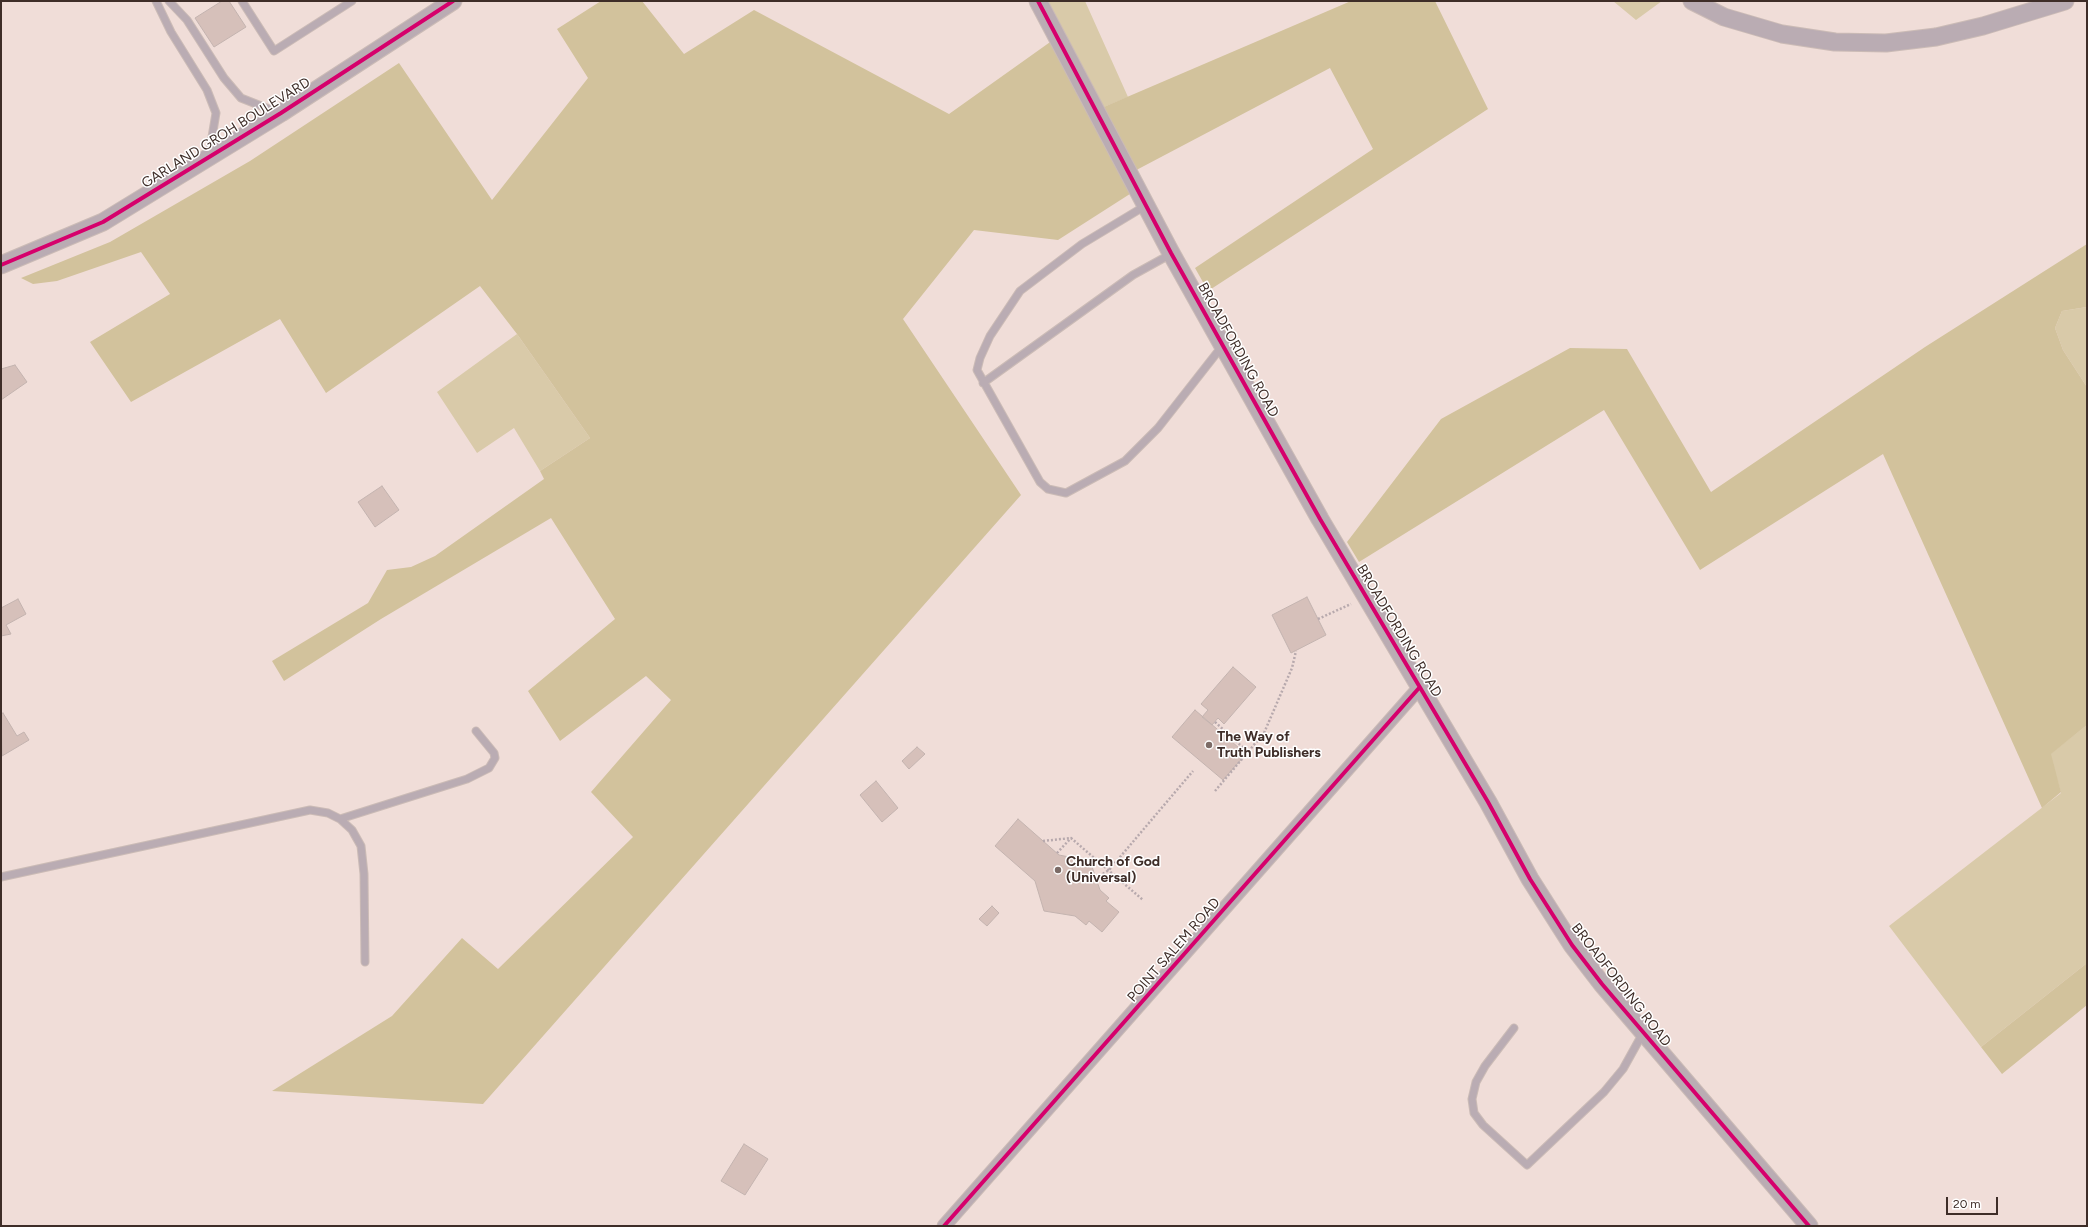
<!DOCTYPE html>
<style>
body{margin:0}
#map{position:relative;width:2088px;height:1227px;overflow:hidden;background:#f0ddd8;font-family:Figtree,sans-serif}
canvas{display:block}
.frame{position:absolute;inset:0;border:2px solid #3e2d28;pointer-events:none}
.scale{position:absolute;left:1946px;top:1197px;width:52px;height:18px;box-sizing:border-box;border:2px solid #3e2d28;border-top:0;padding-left:5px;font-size:12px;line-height:14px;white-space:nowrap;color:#3e2d28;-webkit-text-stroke:3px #fff;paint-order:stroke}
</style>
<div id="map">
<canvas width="2088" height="1227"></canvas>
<div class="frame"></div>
<div class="scale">20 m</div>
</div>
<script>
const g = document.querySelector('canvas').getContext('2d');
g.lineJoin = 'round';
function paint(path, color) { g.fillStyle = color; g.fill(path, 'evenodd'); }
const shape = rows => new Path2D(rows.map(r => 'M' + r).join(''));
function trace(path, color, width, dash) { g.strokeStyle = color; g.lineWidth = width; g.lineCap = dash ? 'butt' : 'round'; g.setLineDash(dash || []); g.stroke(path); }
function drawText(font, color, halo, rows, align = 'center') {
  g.font = font + ' Figtree,sans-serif'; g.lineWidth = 3; g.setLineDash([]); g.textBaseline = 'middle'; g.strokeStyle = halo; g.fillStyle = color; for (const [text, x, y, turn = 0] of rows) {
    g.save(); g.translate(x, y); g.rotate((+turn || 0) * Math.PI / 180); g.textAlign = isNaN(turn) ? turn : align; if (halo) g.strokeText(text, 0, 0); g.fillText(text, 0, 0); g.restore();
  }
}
paint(shape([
 [1034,1,1085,1,1128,97,1092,112],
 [1613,1,1662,1,1636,20],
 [2087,307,2087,387,2063,350,2055,328,2062,311],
 [517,334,590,438,540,471,514,428,477,453,437,392],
 [2087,725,2087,963,1981,1047,1889,926,2061,793,2050,754]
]), '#d9caa9');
paint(shape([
 [601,1,642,1,684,54,754,10,949,114,1053,40,1092,112,1351,1,1435,1,1488,109,1208,291,1195,268,1373,149,1330,68,1125,176,1133,192,1058,240,974,230,903,319,1021,495,483,1104,272,1091,392,1016,462,938,498,969,633,837,591,792,671,700,646,676,560,741,528,691,615,619,551,518,381,619,284,681,272,661,368,603,387,570,411,567,435,556,544,479,540,471,590,438,517,334,480,286,326,393,280,319,131,402,90,342,170,294,141,252,57,281,33,284,21,278,110,242,250,161,399,63,492,200,588,78,557,29],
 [2087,244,2087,307,2062,311,2055,328,2063,350,2087,387,2087,725,2051,754,2061,792,2042,808,1883,454,1700,570,1604,410,1359,562,1347,542,1441,419,1570,348,1627,349,1711,492,1925,347],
 [2087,963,2087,1005,2002,1074,1981,1047]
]), '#d2c29c');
const building = shape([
 [222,1,229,1,246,27,214,47,195,18,222,1],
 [15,365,27,382,1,400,1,369,15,365],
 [382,486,399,510,375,527,358,502,382,486],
 [1307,597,1326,635,1291,653,1272,615,1307,597],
 [18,599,26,614,6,625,11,634,1,636,1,608,18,599],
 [1233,667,1256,687,1224,724,1218,718,1212,725,1202,717,1208,710,1201,704,1233,667],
 [1195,710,1246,754,1223,780,1172,737,1195,710],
 [3,713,17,736,24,732,29,740,2,756,1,714,3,713],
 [917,747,925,754,909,769,902,761,917,747],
 [876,781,898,808,882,822,860,795,876,781],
 [1018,819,1059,855,1090,861,1100,890,1109,898,1106,901,1119,912,1102,932,1089,921,1086,925,1075,916,1044,911,1035,881,995,846,1018,819],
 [992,906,999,913,987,926,979,919,992,906],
 [744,1144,768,1159,745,1195,721,1181,744,1144]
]);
paint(building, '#d6c0ba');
trace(building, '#c3b3af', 1);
const service = shape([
 [156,1,171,32,207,90,216,113,209,155],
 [169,1,187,20,224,78,241,98,279,113],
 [242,1,274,51,352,1],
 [1145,206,1082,244,1020,291,990,336,980,358,977,370,1040,482,1048,489,1066,493,1125,461,1158,428,1223,345],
 [983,383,1133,275,1171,254],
 [340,819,467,779,489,768,495,758,494,753,476,731],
 [1,877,310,810,328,813,340,819,352,830,361,846,364,874,365,962],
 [1514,1028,1485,1066,1476,1082,1472,1099,1474,1113,1483,1125,1527,1165,1604,1092,1623,1069,1643,1033]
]);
const minor = shape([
 [944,1226,1419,688]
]);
const tertiary = shape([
 [1038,1,1171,253,1320,519,1488,802,1530,879,1572,945,1602,984,1809,1226],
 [1692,1,1724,17,1782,34,1835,42,1886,43,1936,37,1983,26,2065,1],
 [1,265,103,222,281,113,453,1]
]);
trace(service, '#cbbbb6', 9);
trace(minor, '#cbbbb6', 15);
trace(tertiary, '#cbbbb6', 19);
trace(shape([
 [1318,619,1351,604],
 [1215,722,1249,753],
 [1215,791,1264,733,1292,668,1296,651],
 [1043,841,1071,838,1143,900],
 [1057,853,1071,838],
 [1096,878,1109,870,1193,771]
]), '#b7a9ad', 2.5, [2, 2]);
trace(service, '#baacb3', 7);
trace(minor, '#baacb3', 13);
trace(tertiary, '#baacb3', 17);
trace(shape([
 [1038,1,1171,253,1320,519,1488,802,1530,879,1572,945,1602,984,1809,1226],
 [1,265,103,222,281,113,453,1],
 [944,1226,1419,688]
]), '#d6006c', 4);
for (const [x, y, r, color] of [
 [1209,745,4,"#7c6b66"],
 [1058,870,4,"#7c6b66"]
]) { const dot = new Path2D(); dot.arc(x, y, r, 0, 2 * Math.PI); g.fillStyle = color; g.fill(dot); trace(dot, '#fff', 1.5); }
drawText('14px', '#3e2d28', '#fff', [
 ["GARLAND GROH BOULEVARD",226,133,-32],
 ["BROADFORDING ROAD",1238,350,61],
 ["BROADFORDING ROAD",1399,631,59],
 ["POINT SALEM ROAD",1174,950,-49],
 ["BROADFORDING ROAD",1621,985,52]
]);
drawText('bold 14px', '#3e2d28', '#fff', [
 ["The Way of",1217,737],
 ["Truth Publishers",1217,753],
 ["Church of God",1066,862],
 ["(Universal)",1066,878]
], 'left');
</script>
